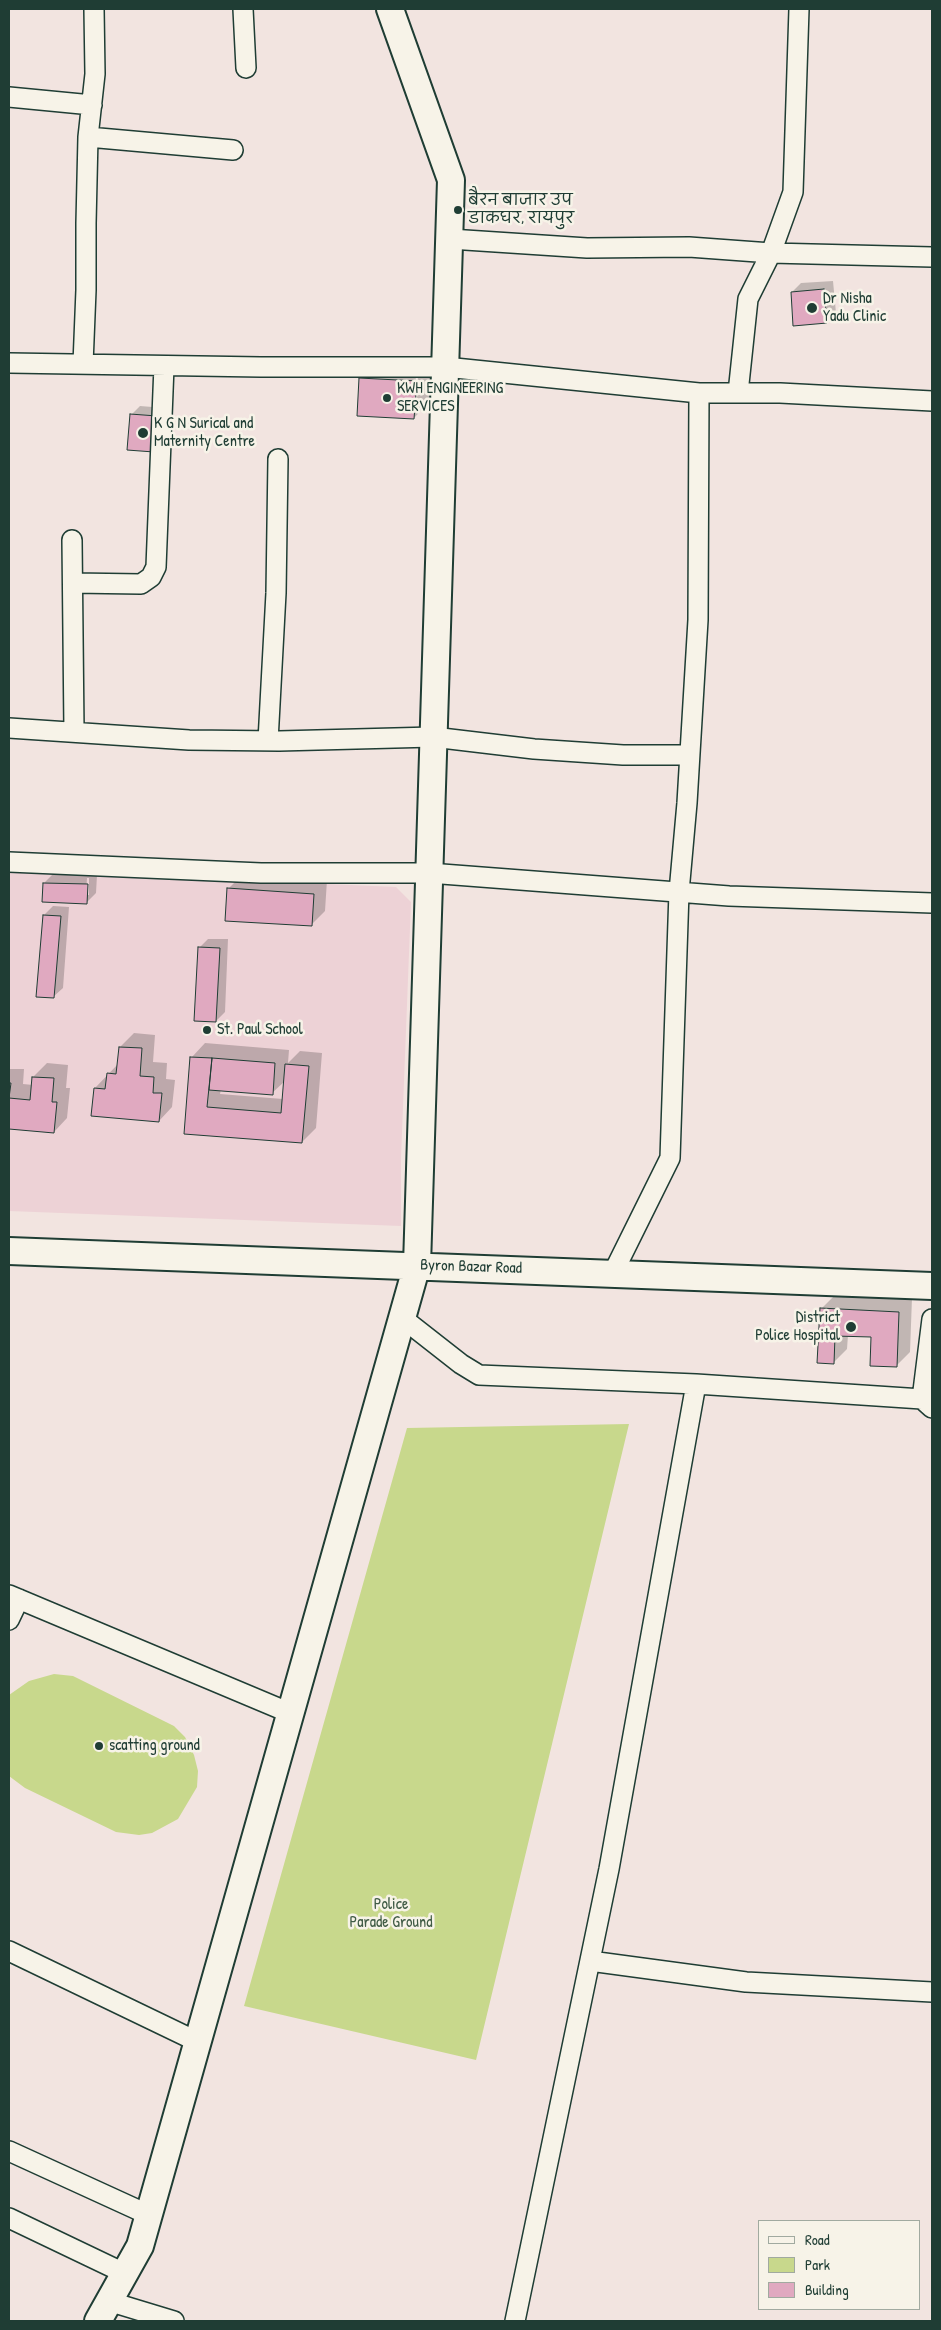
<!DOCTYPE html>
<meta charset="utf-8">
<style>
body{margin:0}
#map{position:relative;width:941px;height:2330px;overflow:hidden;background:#f2e4e0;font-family:"Patrick Hand",sans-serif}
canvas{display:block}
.frame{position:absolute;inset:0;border:10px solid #1f3d34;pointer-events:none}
.legend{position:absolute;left:758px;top:2220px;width:162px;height:90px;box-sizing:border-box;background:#f7f3e8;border:1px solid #a1aaa0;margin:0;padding:6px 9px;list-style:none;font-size:15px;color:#1f3d34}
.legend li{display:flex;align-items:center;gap:10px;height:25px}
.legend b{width:25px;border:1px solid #a1aaa0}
</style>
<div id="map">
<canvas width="941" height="2330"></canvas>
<div class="frame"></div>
<ul class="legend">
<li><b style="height:6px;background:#f7f3e8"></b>Road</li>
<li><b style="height:14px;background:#c8d88c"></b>Park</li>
<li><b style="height:14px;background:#e0a9c0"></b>Building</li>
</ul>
</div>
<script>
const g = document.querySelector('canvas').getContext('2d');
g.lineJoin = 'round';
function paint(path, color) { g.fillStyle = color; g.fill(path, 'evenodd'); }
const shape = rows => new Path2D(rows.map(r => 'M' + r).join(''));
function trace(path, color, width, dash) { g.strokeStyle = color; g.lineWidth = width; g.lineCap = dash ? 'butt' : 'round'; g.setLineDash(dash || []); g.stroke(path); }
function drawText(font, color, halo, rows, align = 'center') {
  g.font = font + ' "Patrick Hand","Playpen Sans Deva",sans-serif'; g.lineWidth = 5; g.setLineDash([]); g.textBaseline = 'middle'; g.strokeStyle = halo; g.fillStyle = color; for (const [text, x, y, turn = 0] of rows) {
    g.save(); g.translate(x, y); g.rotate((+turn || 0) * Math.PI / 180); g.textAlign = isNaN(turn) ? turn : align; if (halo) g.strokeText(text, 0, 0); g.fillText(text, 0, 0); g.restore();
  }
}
paint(shape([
 [9,870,396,887,411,902,401,1158,401,1226,9,1211]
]), '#edd2d6');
paint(shape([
 [629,1424,476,2060,244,2006,407,1428],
 [54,1674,73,1676,174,1726,185,1737,194,1755,198,1771,197,1787,178,1819,152,1833,139,1835,116,1832,25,1788,9,1776,9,1695,29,1681]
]), '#c8d88c');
paint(shape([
 [833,281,836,313,826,322,792,292,801,283],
 [379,360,434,363,432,399,414,418,360,378],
 [416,375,418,375,417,400,414,400],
 [140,406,165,408,162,442,131,415],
 [53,874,97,875,96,893,87,902,44,883],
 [87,878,89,878,89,895,86,895],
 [242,875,327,880,325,911,311,925,228,889],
 [53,906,69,907,63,988,53,997,44,915],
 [208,939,228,939,225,1012,216,1021,199,948],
 [134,1033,155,1035,153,1062,167,1063,166,1079,175,1080,172,1107,159,1121,93,1115,95,1088,119,1063,120,1047],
 [205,1043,289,1050,288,1063,300,1051,322,1053,316,1128,302,1142,185,1133,192,1057],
 [285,1081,283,1099,220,1094,221,1089,272,1093],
 [47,1063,68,1065,66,1088,70,1088,67,1118,54,1132,9,1128,9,1069,24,1069,23,1084,33,1085,33,1077],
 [835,1295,912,1298,910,1352,896,1366,873,1336,848,1335,847,1349,834,1362,821,1309]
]), '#0003');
const building = shape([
 [824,289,827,323,793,326,791,292,824,289],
 [359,378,417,381,414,419,357,416,359,378],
 [130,414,157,416,154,452,127,450,130,414],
 [43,883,88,884,87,904,42,902,43,883],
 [227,888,314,894,312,926,225,921,227,888],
 [43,915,61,916,54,998,36,997,43,915],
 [198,947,220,948,216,1022,194,1021,198,947],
 [119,1047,142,1048,140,1076,154,1077,153,1093,162,1093,159,1122,91,1116,94,1088,105,1089,107,1073,116,1074,119,1047],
 [190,1057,212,1058,207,1107,281,1113,285,1064,309,1066,302,1143,184,1134,190,1057],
 [212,1058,275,1063,273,1095,209,1090,212,1058],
 [32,1077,54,1078,52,1102,57,1102,54,1133,9,1129,9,1083,11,1083,9,1098,30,1100,32,1077],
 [820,1308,899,1312,897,1367,870,1366,871,1337,835,1336,834,1364,817,1363,820,1308]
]);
paint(building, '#e0a9c0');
trace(building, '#1f3d34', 1);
const street = shape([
 [243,9,246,68],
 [9,97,92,105],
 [88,137,233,150],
 [450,239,587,248,689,247,771,253,932,257],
 [9,363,261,367,445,367,699,393,780,393,932,401],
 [83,364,86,290,86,223,88,137,95,74,94,9],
 [738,393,748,299,771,253,793,192,799,9],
 [72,540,74,731],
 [73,583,141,584,151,577,156,567,164,366],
 [9,728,189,740,279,741,433,737,534,749,623,755,689,755],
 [268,741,276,593,278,459],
 [9,862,261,873,429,873,729,896,932,903],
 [613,1273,670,1158,679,892,687,803,698,620,699,393],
 [401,1317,461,1364,479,1375,696,1384,922,1399,932,1408],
 [922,1399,932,1319],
 [9,1595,290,1713],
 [9,1620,19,1599],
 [9,1951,198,2042],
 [590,1961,746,1982,932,1992],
 [9,2151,149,2215],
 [9,2218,124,2273],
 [108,2301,174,2321],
 [515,2321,609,1869,696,1384]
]);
const secondary = shape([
 [9,1251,932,1286],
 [98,2321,140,2246,417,1265,451,180,390,9]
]);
trace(street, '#1f3d34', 22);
trace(secondary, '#1f3d34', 30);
trace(street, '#f7f3e8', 19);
trace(secondary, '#f7f3e8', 26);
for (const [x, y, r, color] of [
 [458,210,5,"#1f3d34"],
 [812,308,6,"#1f3d34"],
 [387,398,5,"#1f3d34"],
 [143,433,6,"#1f3d34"],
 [207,1030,5,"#1f3d34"],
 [851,1327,6,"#1f3d34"],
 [99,1746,5,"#1f3d34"]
]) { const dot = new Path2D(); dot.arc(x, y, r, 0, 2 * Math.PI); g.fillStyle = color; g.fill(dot); trace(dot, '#f7f3e8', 2); }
drawText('16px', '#1f3d34', '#f7f3e8', [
 ["बैरन बाजार उप",468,201],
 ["डाकघर, रायपुर",468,219],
 ["Dr Nisha",823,299],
 ["Yadu Clinic",823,317],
 ["KWH ENGINEERING",397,389],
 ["SERVICES",397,407],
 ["K G N Surical and",154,424],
 ["Maternity Centre",154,442],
 ["St. Paul School",217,1030],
 ["District",840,1318,"right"],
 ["Police Hospital",840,1336,"right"],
 ["scatting ground",109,1746]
], 'left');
drawText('16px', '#1f3d34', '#f7f3e8', [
 ["Byron Bazar Road",471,1267,2]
]);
drawText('16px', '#415c46', '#f7f3e8', [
 ["Police",391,1905],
 ["Parade Ground",391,1923]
]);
</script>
